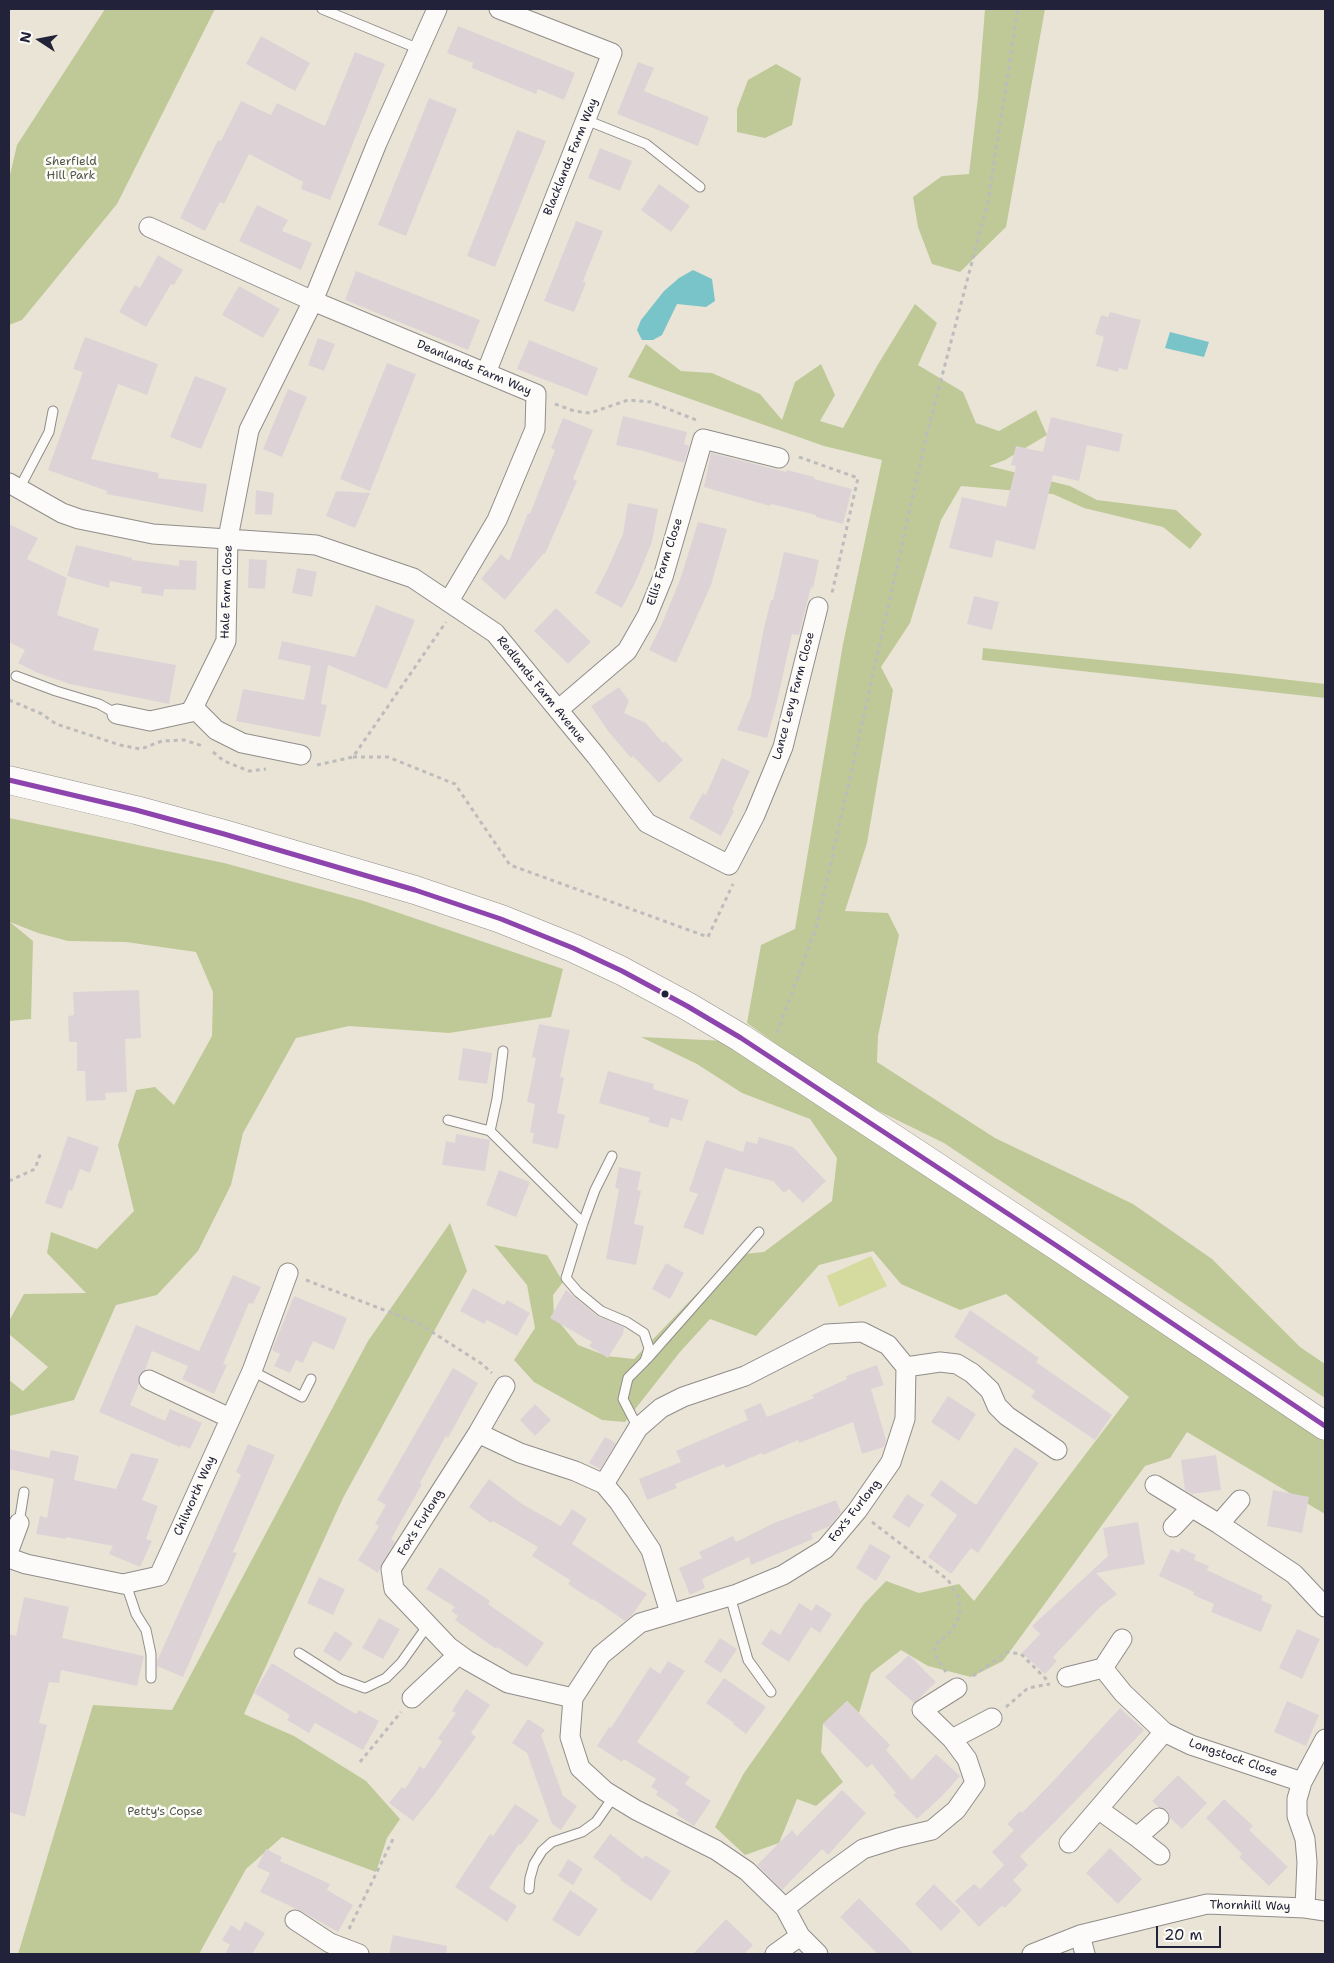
<!DOCTYPE html>
<style>
body{margin:0}
#map{position:relative;width:1334px;height:1963px;overflow:hidden;background:#eae4d6;font-family:"Shantell Sans",sans-serif}
canvas{display:block}
.frame{position:absolute;inset:0;border:10px solid #22223b;pointer-events:none}
.north{position:absolute;left:15px;top:15px;width:50px;height:50px;-webkit-text-stroke:4px #fdfcf7;paint-order:stroke;rotate:281deg;font-size:14px;font-weight:700;line-height:20px;text-align:center;color:#22223b}
.north::after{content:'';display:block;margin:auto;width:18px;height:22px;background:#22223b;clip-path:polygon(50% 0,100% 100%,50% 72%,0 100%)}
.scale{position:absolute;left:1156px;top:1926px;width:65px;height:22px;box-sizing:border-box;border:2px solid #22223b;border-top:0;padding-left:6px;font-size:15px;line-height:18px;white-space:nowrap;color:#22223b;-webkit-text-stroke:4px #fdfcf7;paint-order:stroke}
</style>
<div id="map">
<canvas width="1334" height="1963"></canvas>
<div class="frame"></div>
<div class="north">N</div>
<div class="scale">20 m</div>
</div>
<script>
const g = document.querySelector('canvas').getContext('2d');
g.lineJoin = 'round';
function paint(path, color) { g.fillStyle = color; g.fill(path, 'evenodd'); }
const shape = rows => new Path2D(rows.map(r => 'M' + r).join(''));
function trace(path, color, width, dash) { g.strokeStyle = color; g.lineWidth = width; g.lineCap = dash ? 'butt' : 'round'; g.setLineDash(dash || []); g.stroke(path); }
function drawText(font, color, halo, rows, align = 'center') {
  g.font = font + ' "Shantell Sans",sans-serif'; g.lineWidth = 5; g.setLineDash([]); g.textBaseline = 'middle'; g.strokeStyle = halo; g.fillStyle = color; for (const [text, x, y, turn = 0] of rows) {
    g.save(); g.translate(x, y); g.rotate((+turn || 0) * Math.PI / 180); g.textAlign = isNaN(turn) ? turn : align; if (halo) g.strokeText(text, 0, 0); g.fillText(text, 0, 0); g.restore();
  }
}
paint(shape([
 [871,1256,887,1286,839,1307,827,1276]
]), '#d5da9f');
paint(shape([
 [105,9,215,9,117,204,22,320,9,325,9,179,17,145],
 [985,9,1045,9,1006,227,960,272,932,264,918,227,913,197,942,176,969,174,978,97],
 [776,64,801,78,792,125,765,138,737,132,737,109,748,80],
 [915,304,937,323,918,365,963,392,976,423,999,431,1036,410,1047,435,1005,460,989,466,1070,486,1097,500,1176,510,1202,534,1190,549,1163,527,1084,508,1053,494,961,486,941,520,910,623,881,667,893,690,867,843,845,911,888,913,899,935,878,1036,877,1062,995,1138,1133,1204,1212,1259,1300,1347,1325,1364,1325,1398,944,1143,848,1096,747,1023,761,945,795,929,843,644,882,460,824,446,628,377,646,344,681,371,712,373,760,394,782,420,795,382,821,364,835,395,820,421,843,428,877,366],
 [983,648,1238,674,1325,684,1325,698,982,660],
 [9,818,224,863,364,901,563,969,551,1017,449,1033,349,1026,296,1038,243,1133,231,1185,198,1251,157,1295,116,1305,74,1400,9,1416,9,1380,23,1391,48,1367,9,1334,9,1321,24,1294,86,1293,47,1253,51,1232,97,1249,134,1211,118,1145,136,1090,155,1087,174,1105,212,1036,213,992,196,952,126,942,68,941,38,933,10,922,33,941,31,1019,9,1021],
 [641,1037,727,1041,1325,1441,1325,1514,1187,1432,1170,1458,1145,1466,1003,1661,971,1677,928,1666,901,1650,871,1673,859,1713,847,1701,823,1724,821,1752,843,1782,816,1806,797,1799,779,1843,745,1855,715,1827,744,1773,864,1604,886,1581,919,1593,959,1584,974,1601,1129,1397,1006,1294,960,1310,901,1284,873,1251,819,1265,756,1336,710,1319,680,1352,625,1422,602,1420,534,1382,514,1360,535,1328,527,1285,494,1245,547,1255,563,1282,553,1295,554,1316,578,1345,607,1356,634,1359,734,1255,764,1252,832,1201,837,1158,810,1119,742,1093,697,1064],
 [450,1223,467,1271,343,1498,244,1714,294,1736,366,1781,400,1819,387,1838,376,1872,282,1837,246,1869,199,1954,18,1954,93,1705,172,1710,368,1341]
]), '#bfc997');
paint(shape([
 [693,270,712,279,715,301,706,307,677,304,662,335,653,340,642,340,637,330,641,320,664,291,679,278],
 [1170,332,1209,342,1204,357,1165,348]
]), '#79c4c8');
paint(shape([
 [458,26,575,73,564,100,538,89,536,94,472,68,473,63,447,53],
 [261,36,310,63,295,91,246,64],
 [355,52,385,64,330,200,301,189,303,182,249,154,224,204,220,202,205,231,180,218,218,140,221,141,241,101,271,115,277,103,325,126],
 [638,62,654,68,644,91,709,117,698,146,617,114],
 [429,98,457,109,406,236,378,225],
 [517,130,546,141,495,267,467,256],
 [600,148,632,161,620,191,588,178],
 [659,184,690,206,671,232,641,210],
 [257,205,288,220,282,231,312,243,301,270,239,241],
 [576,221,603,231,583,281,586,283,574,312,544,301],
 [158,255,183,270,174,285,171,284,146,327,119,312,135,285,140,288],
 [356,271,480,320,468,350,345,300],
 [239,286,280,309,263,338,222,315],
 [1110,312,1141,320,1127,370,1119,368,1118,372,1096,366,1104,337,1095,334,1101,315,1108,317],
 [85,337,158,364,147,395,118,384,91,459,159,473,158,478,207,484,203,512,106,494,107,491,48,470,83,372,73,369],
 [318,338,335,344,324,371,308,365],
 [529,340,598,368,587,396,517,369],
 [387,363,416,374,370,491,340,479],
 [195,376,227,388,201,449,170,437],
 [288,389,307,397,282,457,263,449],
 [623,416,687,432,684,444,689,446,684,463,643,451,616,445],
 [1051,417,1123,434,1119,452,1087,445,1079,481,1053,475,1035,550,996,540,992,558,949,548,962,497,1006,507,1016,466,1011,465,1016,446,1043,452],
 [563,418,593,430,573,479,577,481,545,554,543,554,505,600,481,579,501,554,509,561,528,513,530,514,555,450,551,448],
 [711,453,786,472,787,470,814,477,814,479,852,489,843,524,816,517,816,515,771,504,770,506,704,487],
 [256,490,274,493,272,515,255,514],
 [336,491,370,493,355,528,326,516],
 [628,503,658,509,652,542,636,581,622,608,595,593,608,568,623,534],
 [698,522,727,529,711,585,676,663,649,650,661,626,681,577],
 [9,524,38,538,27,559,67,578,57,615,99,629,93,650,176,665,169,704,70,684,38,673,18,663,25,650,9,642],
 [76,545,132,558,132,560,179,566,179,560,197,561,196,590,164,589,163,596,141,593,142,587,110,581,109,588,67,576],
 [784,552,819,560,813,588,811,587,799,635,792,634,777,702,767,738,737,730,752,693,751,694,764,628,771,600,773,600],
 [249,559,267,560,265,589,248,588],
 [297,568,317,572,312,597,292,593],
 [974,596,999,602,992,630,967,624],
 [376,605,415,620,387,689,328,665,321,704,327,705,320,737,236,721,243,689,304,700,311,666,278,659,282,641,355,657],
 [556,608,591,642,568,664,534,631],
 [619,687,629,701,624,713,646,723,663,743,665,741,683,760,659,783,633,756,631,758,608,731,591,706],
 [722,758,750,771,732,810,734,811,721,836,689,818,703,793,706,795],
 [139,990,141,1038,125,1039,127,1092,105,1093,106,1100,86,1101,85,1071,77,1071,77,1042,69,1042,68,1016,74,1015,73,992],
 [539,1024,570,1030,560,1077,564,1078,557,1113,565,1115,558,1149,532,1143,534,1133,530,1133,535,1104,527,1102,536,1058,532,1057],
 [463,1048,492,1053,487,1084,458,1080],
 [608,1071,654,1084,653,1089,689,1100,682,1121,671,1118,668,1128,648,1122,650,1118,599,1103],
 [456,1134,490,1140,485,1171,442,1165,446,1141,455,1143],
 [68,1136,99,1147,90,1173,80,1169,72,1191,69,1190,62,1209,45,1203],
 [759,1137,793,1147,826,1181,803,1203,789,1189,784,1193,773,1181,725,1168,703,1235,683,1227,698,1194,689,1191,706,1140,743,1152,746,1141,757,1144],
 [619,1167,641,1172,637,1190,641,1191,634,1224,644,1226,636,1265,606,1259,619,1189,615,1188],
 [499,1170,530,1182,516,1217,486,1205],
 [666,1263,684,1273,670,1299,652,1289],
 [233,1275,261,1287,253,1304,249,1303,223,1364,227,1365,214,1394,182,1379,188,1366,152,1351,145,1370,139,1376,139,1384,130,1405,165,1421,170,1409,202,1423,190,1449,181,1445,180,1447,99,1412,136,1325,199,1351],
 [473,1288,504,1305,507,1300,530,1313,517,1336,487,1320,484,1324,460,1311],
 [566,1290,597,1316,624,1327,623,1334,608,1358,589,1346,592,1342,550,1318],
 [294,1296,347,1318,334,1350,313,1341,303,1363,296,1360,290,1373,274,1366,280,1354,272,1350],
 [970,1310,1039,1358,1036,1362,1112,1415,1095,1440,1031,1397,1035,1391,954,1337],
 [877,1365,884,1385,871,1389,886,1440,884,1447,862,1454,853,1422,799,1443,798,1440,763,1455,762,1453,726,1468,724,1464,675,1484,677,1488,647,1500,639,1479,681,1462,676,1451,748,1420,744,1410,761,1403,767,1417,814,1398,812,1395,847,1379,846,1376],
 [453,1368,478,1383,448,1438,446,1436,420,1483,422,1484,391,1539,395,1542,382,1563,378,1573,358,1560,379,1526,375,1524,386,1505,377,1500],
 [948,1396,976,1414,959,1441,931,1422],
 [535,1404,551,1420,535,1436,520,1420],
 [605,1437,616,1443,600,1469,589,1463],
 [248,1444,275,1455,233,1552,237,1553,183,1677,157,1666,157,1661,241,1475,236,1472],
 [1015,1447,1039,1463,978,1553,971,1548,951,1574,928,1557,957,1515,930,1495,941,1480,976,1505],
 [9,1449,49,1458,51,1450,79,1456,74,1480,116,1489,131,1453,159,1459,142,1500,158,1506,146,1539,152,1541,140,1567,109,1554,113,1546,66,1537,66,1539,36,1534,40,1516,47,1518,54,1479,9,1469],
 [1216,1455,1221,1490,1192,1494,1185,1490,1181,1460],
 [489,1479,522,1504,561,1526,572,1509,587,1519,572,1544,647,1594,632,1615,625,1621,593,1599,592,1600,568,1584,570,1580,532,1556,538,1547,493,1521,491,1523,469,1507],
 [1273,1490,1309,1497,1302,1533,1267,1526],
 [907,1494,924,1505,909,1528,892,1517],
 [836,1500,841,1512,830,1526,811,1534,813,1539,751,1565,749,1557,702,1579,705,1588,690,1595,679,1568,702,1558,699,1552,733,1536,736,1542,774,1523],
 [1138,1522,1145,1564,1096,1573,1117,1594,1100,1607,1053,1657,1057,1661,1045,1674,1022,1653,1040,1634,1032,1626,1108,1556,1103,1528],
 [870,1544,891,1556,876,1581,856,1568],
 [1181,1548,1196,1555,1194,1560,1209,1566,1207,1570,1263,1596,1261,1600,1272,1605,1261,1632,1211,1612,1214,1604,1193,1595,1194,1592,1159,1576,1171,1549,1179,1553],
 [440,1567,490,1601,488,1604,544,1643,527,1667,497,1647,496,1649,455,1620,458,1616,451,1611,455,1607,426,1589],
 [319,1577,345,1589,333,1615,307,1603],
 [24,1597,69,1607,62,1638,144,1656,137,1686,61,1670,59,1683,49,1682,39,1723,47,1725,25,1817,9,1812,9,1634,16,1636],
 [799,1603,812,1611,816,1604,832,1614,820,1633,811,1627,789,1662,761,1644,771,1629,780,1635],
 [379,1618,400,1629,383,1659,362,1648],
 [1297,1629,1320,1639,1302,1679,1279,1668],
 [335,1631,353,1643,340,1662,323,1651],
 [720,1638,737,1649,721,1673,704,1662],
 [909,1655,936,1682,914,1703,885,1677],
 [668,1661,685,1671,637,1742,690,1777,685,1784,711,1801,694,1826,676,1814,679,1810,656,1795,658,1791,651,1787,656,1779,624,1759,622,1762,597,1746,609,1727,611,1728,650,1667,660,1674],
 [272,1663,356,1714,359,1710,379,1721,363,1750,315,1723,309,1733,287,1720,290,1715,254,1693],
 [724,1678,766,1707,746,1734,733,1724,734,1723,706,1703],
 [466,1689,490,1705,471,1733,476,1737,434,1795,413,1821,389,1803,402,1787,405,1789,420,1766,424,1769,442,1742,438,1738,456,1713,452,1711],
 [847,1701,890,1745,886,1750,912,1780,936,1754,960,1776,941,1797,917,1819,893,1795,896,1793,872,1764,867,1768,823,1724],
 [1287,1701,1319,1715,1306,1746,1274,1732],
 [1120,1708,1144,1730,1054,1823,1020,1856,1028,1865,1013,1880,1022,1890,1005,1908,1002,1906,979,1927,955,1901,974,1884,980,1889,1004,1865,992,1852,1014,1830,1007,1824,1020,1811,1022,1813,1056,1778],
 [528,1719,545,1730,541,1735,563,1796,577,1806,561,1830,552,1824,527,1753,512,1743],
 [1178,1775,1207,1803,1182,1829,1170,1818,1167,1810,1158,1807,1152,1801],
 [842,1790,866,1813,828,1855,822,1849,782,1890,757,1865,792,1830,797,1836],
 [1224,1799,1253,1826,1249,1830,1288,1867,1269,1886,1239,1857,1242,1854,1206,1818],
 [515,1804,539,1820,521,1845,519,1844,489,1888,517,1906,507,1922,455,1887,490,1834,493,1836],
 [610,1834,643,1859,645,1855,671,1871,651,1901,620,1880,621,1878,593,1857],
 [1110,1848,1142,1879,1118,1904,1086,1873],
 [266,1849,282,1857,280,1861,330,1884,327,1890,353,1905,338,1932,301,1911,260,1892,270,1873,257,1867],
 [568,1859,583,1869,573,1885,558,1876],
 [934,1884,961,1911,941,1931,915,1904],
 [570,1890,598,1909,579,1937,552,1920],
 [859,1898,892,1931,914,1954,878,1954,840,1917],
 [726,1919,753,1945,744,1954,693,1954],
 [245,1921,265,1933,252,1954,225,1954,230,1945,222,1940,231,1925,240,1931],
 [393,1935,447,1946,446,1954,389,1954]
]), '#ddd3d7');
const lane = shape([
 [322,9,419,49],
 [586,120,646,144,700,187],
 [19,489,49,432,53,411],
 [16,676,56,691,99,704,117,714],
 [448,1120,490,1131,497,1099,503,1051],
 [490,1131,583,1223],
 [612,1156,595,1190,583,1223,566,1278,578,1292,601,1311,627,1322,644,1333,649,1348,645,1361,628,1378,623,1399,638,1428],
 [647,1359,759,1232],
 [252,1371,302,1397,311,1379],
 [19,1523,24,1492],
 [123,1584,129,1593,136,1614,146,1630,151,1654,151,1678],
 [730,1596,748,1660,771,1692],
 [299,1653,340,1679,365,1688,386,1678,401,1663,428,1625],
 [529,1889,530,1878,534,1864,542,1851,552,1842,582,1832,596,1822,614,1796]
]);
const street = shape([
 [437,9,377,143,313,301,536,394,535,429,497,520,449,601],
 [486,373,612,53,499,9],
 [9,483,62,513,79,519,153,534,316,545,413,578,495,633,596,756,647,823,729,865,755,815,783,747,818,607],
 [193,707,216,730,242,743,301,755],
 [558,710,627,651,647,616,663,577,703,439,779,458],
 [117,714,150,721,191,712,226,641,228,538,249,430,313,301,149,227],
 [906,1367,940,1362,957,1364,972,1373,990,1390,997,1406,1007,1416,1057,1450],
 [149,1380,230,1418],
 [505,1386,478,1433,391,1569,394,1589,449,1647,467,1660,508,1683,573,1698],
 [478,1433,520,1453,575,1471,604,1484,619,1502,651,1550,670,1613],
 [604,1484,638,1428,661,1408,683,1397,745,1376,827,1334,862,1332,888,1345,906,1367,905,1419,891,1462,857,1511,825,1549,783,1575,737,1594,640,1623,601,1655,573,1698,570,1737,580,1768,605,1791,636,1810,716,1850,747,1871,785,1908,800,1936,818,1954],
 [1155,1485,1219,1524,1294,1574,1325,1607],
 [1219,1524,1240,1500],
 [1173,1527,1191,1508],
 [9,1550,19,1523],
 [9,1558,26,1564,123,1584,159,1576,252,1371,288,1273],
 [1103,1668,1123,1693,1164,1732,1191,1745,1302,1782],
 [1067,1677,1103,1668,1122,1639],
 [412,1698,459,1654],
 [952,1739,992,1718],
 [1098,1809,1137,1837,1160,1855],
 [1137,1837,1159,1818],
 [1069,1843,1164,1732],
 [785,1908,827,1875,863,1849,898,1838,932,1830,956,1810,975,1783,967,1759,952,1739,922,1710,957,1688],
 [1305,1908,1307,1862,1305,1839,1297,1816,1297,1799,1302,1782,1325,1739],
 [295,1920,330,1943,359,1954],
 [1080,1935,1085,1954],
 [775,1954,800,1936],
 [1032,1954,1080,1935,1207,1904,1305,1908,1325,1911]
]);
const highway = shape([
 [9,780,136,810,224,834,415,890,501,919,573,948,622,971,687,1006,741,1038,1060,1248,1325,1426]
]);
trace(lane, '#908d8a', 11);
trace(street, '#908d8a', 21);
trace(highway, '#908d8a', 29);
trace(shape([
 [555,404,574,411,590,413,628,400,651,402,696,420],
 [799,457,858,478,832,593],
 [9,700,42,714,56,724,120,745,141,749,162,741,184,740,203,746],
 [213,752,224,761,249,771,266,769],
 [353,757,388,757,455,784,510,865,708,937,733,884],
 [317,765,353,757,446,622],
 [777,1033,817,925,926,437,988,201,1018,9],
 [9,1181,35,1169,41,1152],
 [306,1280,418,1323,482,1364,492,1373],
 [872,1522,948,1580,959,1598,960,1614,953,1629,934,1646,937,1659,946,1672],
 [973,1676,1007,1652,1021,1654,1047,1680],
 [1006,1707,1028,1688,1050,1684],
 [360,1762,401,1712],
 [349,1929,394,1837]
]), '#bdbcbc', 3, [4, 4]);
trace(lane, '#fcfbf9', 9);
trace(street, '#fcfbf9', 19);
trace(highway, '#fcfbf9', 28);
trace(shape([
 [9,780,136,810,224,834,415,890,501,919,573,948,622,971,687,1006,741,1038,1060,1248,1325,1426]
]), '#8e44ad', 5);
for (const [x, y, r, color] of [
 [665,994,4.5,"#22223b"]
]) { const dot = new Path2D(); dot.arc(x, y, r, 0, 2 * Math.PI); g.fillStyle = color; g.fill(dot); trace(dot, '#fdfcf7', 2); }
drawText('12px', '#22223b', '#fdfcf7', [
 ["Blacklands Farm Way",571,157,-68],
 ["Deanlands Farm Way",474,368,23],
 ["Ellis Farm Close",665,562,-72],
 ["Hale Farm Close",227,592,-88],
 ["Redlands Farm Avenue",541,690,51],
 ["Lance Levy Farm Close",794,696,-75],
 ["Chilworth Way",195,1496,-66],
 ["Fox's Furlong",855,1511,-52],
 ["Fox's Furlong",421,1523,-58],
 ["Longstock Close",1233,1758,19],
 ["Thornhill Way",1250,1906,1]
]);
drawText('12px', '#53574c', '#fdfcf7', [
 ["Sherfield",71,162],
 ["Hill Park",71,176],
 ["Petty's Copse",165,1812]
]);
</script>
